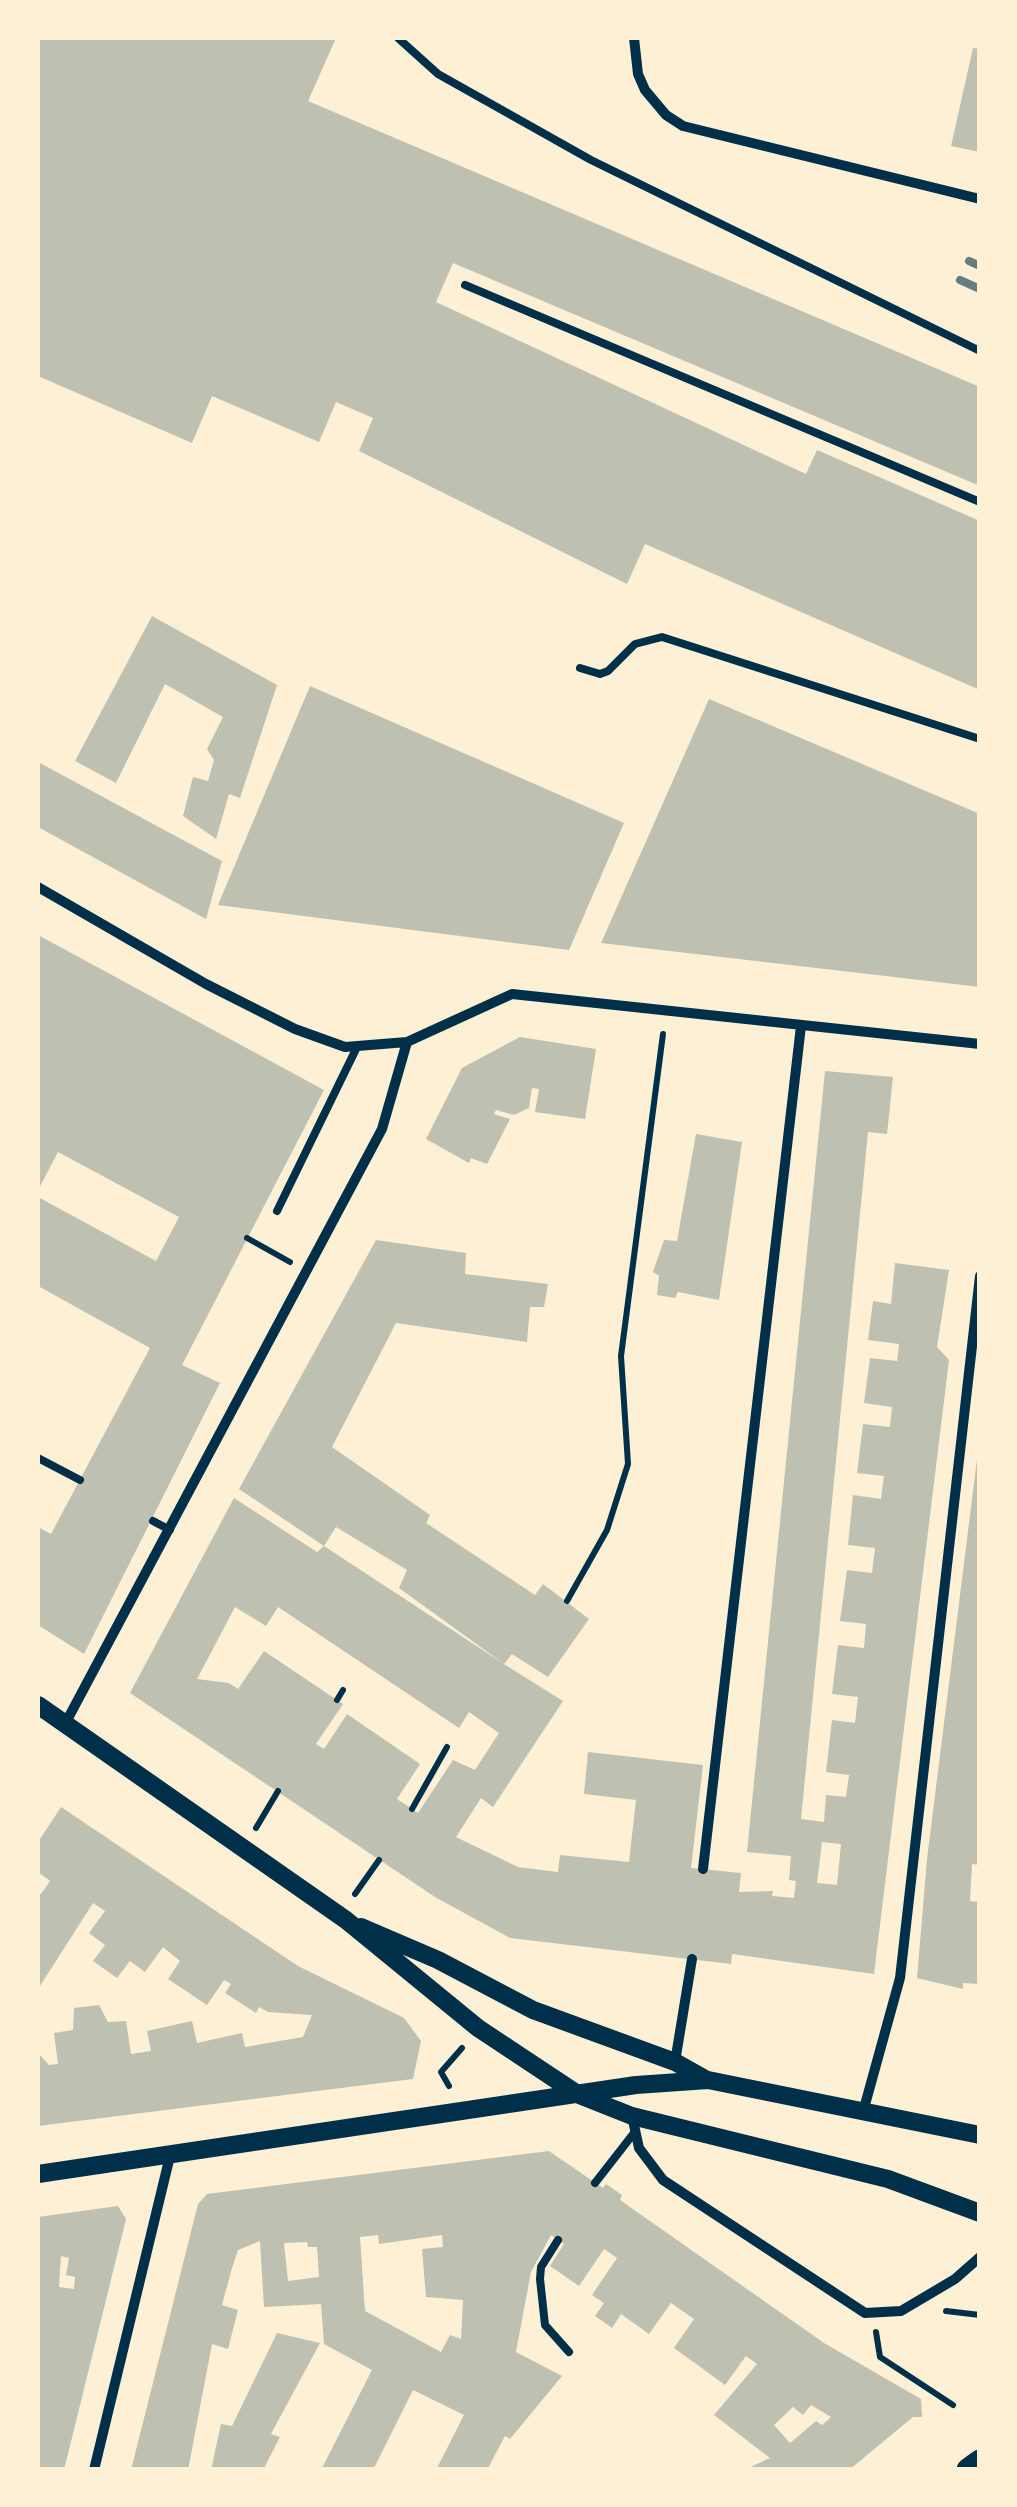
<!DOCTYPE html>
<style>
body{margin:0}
#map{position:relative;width:1017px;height:2507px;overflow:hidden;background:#fdf0d5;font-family:Figtree,sans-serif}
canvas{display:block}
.frame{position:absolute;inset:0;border:40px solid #fdf0d5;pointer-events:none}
</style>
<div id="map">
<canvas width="1017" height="2507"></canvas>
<div class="frame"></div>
</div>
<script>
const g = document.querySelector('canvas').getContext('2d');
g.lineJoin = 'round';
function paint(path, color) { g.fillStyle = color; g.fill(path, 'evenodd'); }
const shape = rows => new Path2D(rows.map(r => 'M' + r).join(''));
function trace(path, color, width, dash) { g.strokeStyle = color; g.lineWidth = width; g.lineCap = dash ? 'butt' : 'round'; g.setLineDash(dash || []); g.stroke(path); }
paint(shape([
 [38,38,336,38,308,101,980,387,980,486,453,263,436,302,806,474,817,450,980,521,980,690,645,544,627,584,359,451,373,418,336,402,319,442,212,396,192,443,38,376],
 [973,48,980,49,980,152,951,146],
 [152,616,277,685,240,798,229,794,216,839,183,816,193,777,208,781,214,760,207,749,223,717,165,684,116,783,75,761],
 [310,686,624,823,569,950,218,905],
 [709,699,980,814,980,987,601,943],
 [38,762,222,861,206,919,38,827],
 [38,935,324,1090,182,1365,220,1383,84,1654,38,1625,38,1527,51,1534,150,1348,38,1286,38,1197,156,1261,179,1217,58,1152,38,1190],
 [520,1037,596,1049,585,1119,535,1112,539,1089,532,1088,529,1108,514,1115,496,1110,494,1114,510,1119,487,1164,471,1158,469,1163,426,1139,462,1068],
 [825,1071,893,1077,887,1134,868,1132,801,1819,824,1822,826,1795,846,1797,849,1775,826,1772,832,1720,855,1723,858,1697,832,1694,838,1645,864,1648,866,1624,840,1621,847,1570,872,1573,875,1548,848,1545,853,1495,881,1499,884,1476,857,1473,863,1424,890,1427,892,1407,864,1403,870,1358,897,1361,899,1344,868,1340,873,1301,891,1304,895,1263,949,1270,937,1347,949,1360,874,1974,732,1954,731,1964,510,1938,435,1897,130,1693,234,1498,317,1552,324,1546,239,1489,376,1240,466,1253,465,1274,548,1284,544,1307,530,1307,527,1342,396,1323,332,1447,430,1515,426,1523,535,1595,543,1584,589,1619,548,1677,512,1654,504,1664,563,1701,493,1807,481,1798,456,1837,518,1867,558,1872,560,1855,629,1862,636,1800,584,1794,588,1752,703,1765,691,1868,741,1873,739,1892,773,1891,772,1896,794,1898,796,1881,789,1880,791,1856,747,1852],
 [336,1527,407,1570,399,1588,504,1664,324,1546],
 [235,1607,266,1626,278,1607,459,1728,469,1712,499,1733,475,1770,453,1760,418,1813,397,1799,420,1764,347,1714,324,1749,316,1744,343,1704,264,1651,238,1689,229,1683,197,1679],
 [822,1842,841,1844,837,1885,817,1883],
 [696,1134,742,1142,719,1300,678,1292,675,1298,657,1295,659,1276,653,1272,664,1240,677,1241],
 [977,1459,980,1865,972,1864,970,1901,980,1902,980,1984,963,1983,963,1989,917,1978,927,1859],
 [61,1807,298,1966,404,2018,421,2041,413,2079,38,2126,38,2053,49,2065,58,2064,54,2033,73,2030,74,2008,99,2005,108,2022,126,2021,131,2054,151,2051,147,2031,192,2021,197,2043,242,2033,245,2047,303,2037,312,2015,268,2012,259,2007,256,2013,225,1993,231,1984,224,1980,207,2005,168,1979,180,1961,163,1947,145,1972,130,1961,117,1978,93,1961,105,1945,89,1933,105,1911,93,1903,38,1989,38,1892,41,1894,50,1881,38,1872,38,1842],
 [549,2151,603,2188,606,2184,622,2195,620,2200,824,2343,921,2399,922,2417,913,2417,849,2470,744,2470,770,2458,714,2415,757,2364,746,2356,725,2385,674,2348,694,2319,671,2303,649,2334,621,2314,612,2328,595,2316,604,2303,592,2295,617,2258,604,2249,579,2286,550,2266,564,2244,551,2235,531,2272,516,2352,562,2376,510,2439,505,2436,487,2470,436,2470,464,2415,413,2390,373,2470,321,2470,372,2370,324,2344,321,2304,264,2307,260,2241,238,2250,232,2268,222,2305,238,2310,228,2349,212,2344,188,2470,131,2470,198,2204,207,2194],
 [378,2235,379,2244,442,2235,443,2247,422,2249,426,2297,463,2300,461,2339,450,2335,441,2352,365,2311,360,2237],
 [307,2242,308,2247,317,2247,319,2277,288,2281,284,2243],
 [811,2405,831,2417,822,2425,816,2421,790,2443,774,2425,793,2407,803,2415],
 [118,2206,126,2219,64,2470,38,2470,38,2217],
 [61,2256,69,2258,66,2275,75,2277,74,2289,59,2287],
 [277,2333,320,2343,271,2434,280,2437,263,2470,211,2470,221,2424,232,2426]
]), '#bec0b2');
trace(shape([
 [247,1238,290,1262],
 [567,1601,607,1530,628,1464,621,1356,663,1034],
 [337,1700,343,1690],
 [412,1809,447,1747],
 [256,1828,278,1791],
 [355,1894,379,1860],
 [449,2086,441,2072,462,2048],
 [946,2311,980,2315],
 [876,2332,880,2357,953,2405]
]), '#003049', 6);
trace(shape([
 [398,38,438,74,591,160,980,351],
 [465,285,980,502],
 [580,668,600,674,608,671,635,644,662,637,980,739],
 [277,1211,357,1047],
 [38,1458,80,1480],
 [153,1521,170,1530],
 [595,2183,634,2133],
 [558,2240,541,2267,540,2279,545,2325,569,2352]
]), '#003049', 8);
trace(shape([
 [634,38,638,74,645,90,666,115,683,126,980,199],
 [38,887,206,984,295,1029,345,1047,407,1042,512,994,980,1044],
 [65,1724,382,1129,407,1042],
 [703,1869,801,1026],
 [675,2062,692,1959],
 [863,2112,900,1978,980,1276],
 [632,2116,639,2148,663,2180,865,2313,901,2311,955,2279,980,2257],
 [94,2470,170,2156]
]), '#003049', 10);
trace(shape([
 [38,1705,346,1920,478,2028,579,2095,632,2116,888,2179,980,2213],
 [361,1927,438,1960,533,2010,675,2062,707,2080],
 [38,2174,636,2085,708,2080,980,2135]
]), '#003049', 18);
trace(shape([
 [969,2470,980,2462]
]), '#003049', 25);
trace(shape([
 [969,261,980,266],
 [960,280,980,289]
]), '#657d81', 8);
</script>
